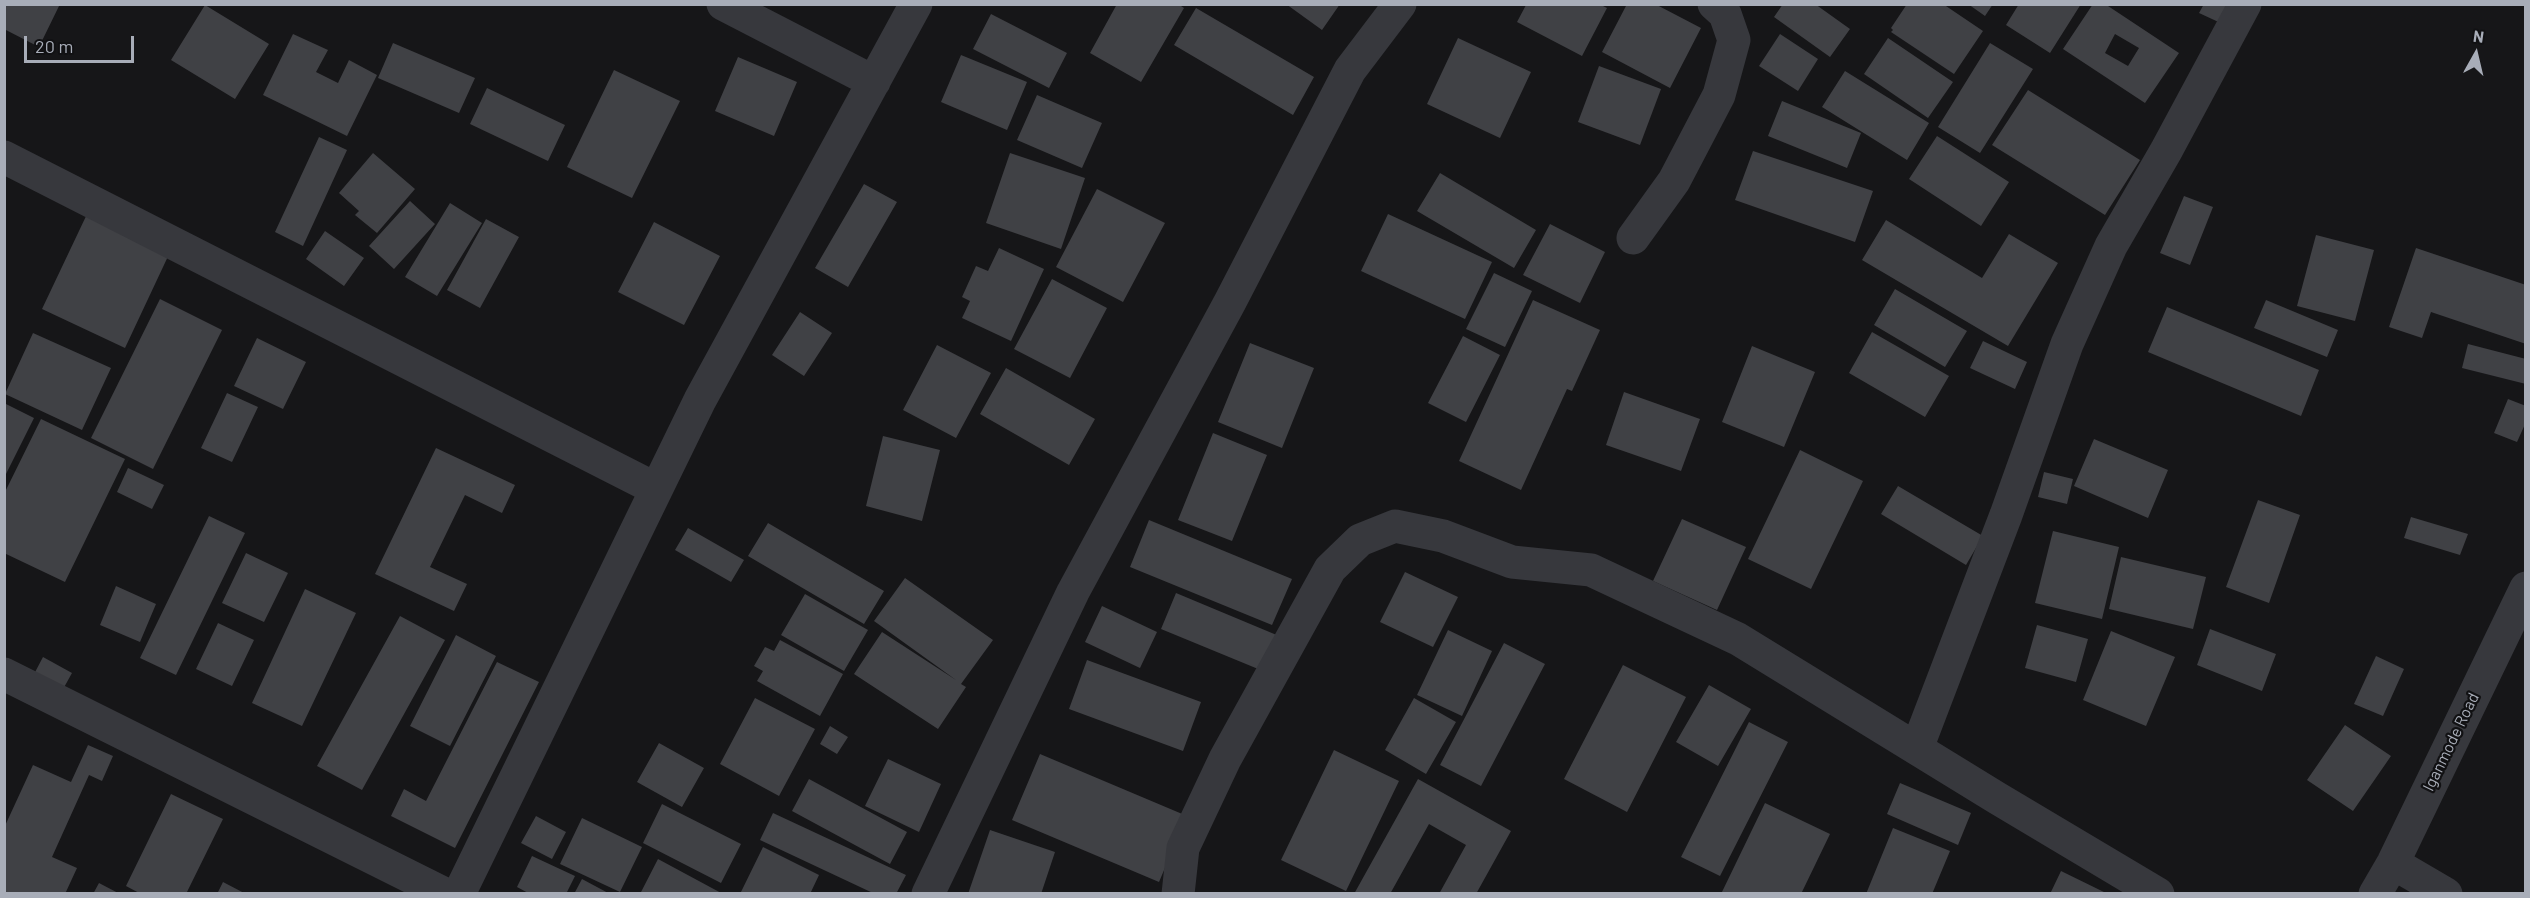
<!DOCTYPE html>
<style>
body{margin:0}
#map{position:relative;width:2530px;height:898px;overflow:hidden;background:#161618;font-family:Barlow,sans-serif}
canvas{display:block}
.frame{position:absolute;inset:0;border:6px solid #a8adb8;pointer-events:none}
.north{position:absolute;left:2446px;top:24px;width:60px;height:60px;-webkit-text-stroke:4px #111113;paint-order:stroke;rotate:8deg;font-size:16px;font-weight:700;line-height:24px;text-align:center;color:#a8adb8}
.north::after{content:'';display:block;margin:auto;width:21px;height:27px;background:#a8adb8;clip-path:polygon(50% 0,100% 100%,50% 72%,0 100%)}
.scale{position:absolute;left:24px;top:36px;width:110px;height:27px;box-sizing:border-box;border:3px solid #a8adb8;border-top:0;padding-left:8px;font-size:18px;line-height:21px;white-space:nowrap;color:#a8adb8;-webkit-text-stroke:4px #111113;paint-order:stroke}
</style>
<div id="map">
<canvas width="2530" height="898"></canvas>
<div class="frame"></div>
<div class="north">N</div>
<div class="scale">20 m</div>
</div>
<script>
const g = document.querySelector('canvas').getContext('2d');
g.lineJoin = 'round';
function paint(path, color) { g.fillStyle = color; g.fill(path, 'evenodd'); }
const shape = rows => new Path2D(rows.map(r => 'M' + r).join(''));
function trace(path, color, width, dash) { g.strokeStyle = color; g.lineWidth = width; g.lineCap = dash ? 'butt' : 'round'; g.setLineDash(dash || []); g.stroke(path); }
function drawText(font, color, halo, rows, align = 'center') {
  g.font = font + ' Barlow,sans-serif'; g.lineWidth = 4.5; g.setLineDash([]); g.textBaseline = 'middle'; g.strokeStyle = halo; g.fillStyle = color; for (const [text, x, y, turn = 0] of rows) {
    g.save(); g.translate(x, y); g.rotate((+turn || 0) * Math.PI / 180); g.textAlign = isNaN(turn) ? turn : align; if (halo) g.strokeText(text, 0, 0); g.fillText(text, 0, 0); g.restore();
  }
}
paint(shape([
 [4,4,60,4,39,47,4,29],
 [1117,4,1178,4,1184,8,1141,82,1090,53],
 [1286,4,1340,4,1322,30],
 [1627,4,1655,4,1701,28,1670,88,1602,52],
 [1783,4,1815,4,1850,29,1830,57,1774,17],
 [1907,4,1943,4,1983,31,1954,74,1891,32,1893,30,1891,28],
 [1968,4,1993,4,1985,16],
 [2019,4,2081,4,2050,53,2006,25],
 [2093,4,2105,4,2179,53,2145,103,2063,49],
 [2115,34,2139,48,2128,66,2105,53],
 [2204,4,2235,4,2225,25,2199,13],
 [205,5,269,44,235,99,171,60],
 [1526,5,1601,5,1607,8,1582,56,1517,22],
 [1196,8,1314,77,1293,115,1174,45],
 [991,14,1067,53,1049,88,973,49],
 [293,34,328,50,316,72,338,83,349,60,377,75,347,136,263,95],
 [1780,34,1818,59,1798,91,1759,66],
 [1458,38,1531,72,1500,138,1427,104],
 [1888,38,1953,82,1928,118,1864,74],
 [393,43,475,78,459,113,378,78],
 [1990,43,2033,69,1980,153,1938,127],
 [961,55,1027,82,1007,130,941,102],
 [738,57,797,82,774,136,715,111],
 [1599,66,1661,89,1640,145,1578,122],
 [614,70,680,101,632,198,567,167],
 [1845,71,1929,123,1907,160,1822,107],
 [487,88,565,125,548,161,470,124],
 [2028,90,2140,160,2105,215,1992,145],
 [1037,95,1102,123,1082,168,1017,140],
 [1782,101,1861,133,1847,168,1768,136],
 [1937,136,2009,182,1981,226,1909,179],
 [319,137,347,150,303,246,275,232],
 [1753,151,1873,191,1855,242,1735,200],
 [373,153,415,189,377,233,355,215,359,211,339,193],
 [1010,153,1085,178,1061,249,986,223],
 [1440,173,1536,230,1514,268,1417,211],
 [864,184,897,202,848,287,815,268],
 [1097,189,1165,223,1123,302,1056,267],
 [2184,196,2213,207,2190,265,2160,253],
 [410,201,435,224,394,269,369,246],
 [450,203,482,223,437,296,405,277],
 [88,212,171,250,125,348,42,309],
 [1388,214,1492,262,1465,319,1361,271],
 [486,219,519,237,480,308,447,290],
 [1886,220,1982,278,2009,234,2058,263,2008,346,1862,260],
 [654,222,720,256,684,325,618,292],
 [1550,224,1605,252,1580,303,1523,275],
 [325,231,364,258,344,286,306,259],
 [2316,235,2374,250,2355,321,2297,306],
 [999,248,1044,269,1011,341,962,318,970,301,962,297,976,266,988,271],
 [2416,248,2526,285,2526,344,2431,312,2422,338,2389,327],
 [1494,273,1532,291,1505,347,1466,329],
 [1052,279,1107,308,1070,378,1014,349],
 [1895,289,1967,331,1945,367,1874,325],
 [160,299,222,330,153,469,91,438],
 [1533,300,1600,330,1572,391,1567,389,1521,490,1459,461],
 [2266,300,2338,330,2327,357,2254,328],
 [2167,307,2319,370,2301,416,2148,352],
 [800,312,832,333,804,376,772,355],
 [1872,332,1949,376,1925,417,1849,373],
 [33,333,111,368,82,430,5,394],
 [1463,336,1500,355,1466,422,1428,403],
 [257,338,306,362,283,409,234,386],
 [1983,341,2027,362,2015,389,1970,368],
 [1250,343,1314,368,1282,448,1218,422],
 [2468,344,2526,359,2526,384,2462,368],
 [937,345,991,373,956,438,903,410],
 [1752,346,1815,372,1784,447,1722,422],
 [1006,368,1095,419,1069,465,980,414],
 [1624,392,1700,419,1681,471,1606,445],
 [227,393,258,407,232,462,201,448],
 [2508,399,2526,406,2526,422,2517,442,2494,433],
 [4,403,34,418,4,478],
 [41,419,125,459,65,582,4,553,4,494],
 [1213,433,1267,455,1232,541,1178,520],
 [883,436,940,450,922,521,866,506],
 [2094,439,2168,470,2148,518,2074,486],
 [436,448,515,485,502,513,465,495,430,567,467,584,454,611,375,574],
 [1800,450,1863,481,1811,589,1748,559],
 [128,468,164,485,152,509,117,492],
 [2044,472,2073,479,2067,504,2038,497],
 [1898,486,1983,536,1966,565,1881,514],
 [2258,500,2300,515,2269,603,2226,587],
 [209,516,245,533,176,675,140,658],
 [2411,517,2468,534,2460,555,2404,538],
 [1682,519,1746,547,1717,610,1653,581],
 [1149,520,1292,579,1272,625,1130,567],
 [768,523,884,591,864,624,748,556],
 [688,528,744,560,731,582,675,550],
 [2053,531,2119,547,2102,619,2035,603],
 [246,553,288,573,264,622,222,603],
 [2121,557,2206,577,2193,629,2109,609],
 [1405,572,1458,597,1433,647,1380,622],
 [905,578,993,640,961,684,966,687,938,729,854,674,882,632,956,680,874,621],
 [116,586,156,604,140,642,100,625],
 [305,589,356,613,302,726,252,703],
 [1176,593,1279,636,1263,671,1161,629],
 [805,594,868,630,844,671,781,635],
 [1102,606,1157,632,1140,668,1085,642],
 [400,616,445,640,362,790,317,766],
 [218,623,254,640,232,686,196,669],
 [2037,625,2088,639,2076,682,2025,668],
 [2210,629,2276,654,2262,691,2197,665],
 [1448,630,1492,651,1462,716,1417,695],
 [2111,631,2175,657,2146,726,2083,700],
 [456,635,496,656,450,746,410,726],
 [780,640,843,674,820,716,757,681,763,671,754,666,765,647,774,651],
 [1504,643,1545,664,1481,786,1440,765],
 [2376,656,2404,669,2383,716,2354,704],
 [43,657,72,673,62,691,33,676],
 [1087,660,1201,702,1183,751,1069,709],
 [497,662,539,682,455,848,391,816,404,789,426,801],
 [1623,665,1686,697,1627,812,1564,779],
 [1709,685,1751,709,1718,766,1676,742],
 [755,698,815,729,779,796,720,764],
 [1414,698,1456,722,1426,774,1385,750],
 [1749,722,1788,742,1720,876,1681,857],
 [2345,725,2391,756,2353,811,2307,780],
 [830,726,848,737,837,754,820,744],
 [659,743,704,768,682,807,637,782],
 [88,745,113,756,102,781,89,775,52,857,77,868,65,894,4,894,4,828,33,765,71,782],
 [1334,750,1399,781,1346,891,1281,860],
 [1040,754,1187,816,1159,882,1012,820],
 [888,759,941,784,919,832,865,806],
 [809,779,907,832,890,864,792,811],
 [1418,779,1511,831,1476,894,1439,894,1466,845,1429,824,1390,894,1354,894],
 [1900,783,1971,813,1958,845,1887,814],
 [171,794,223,819,186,894,141,894,126,886],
 [1765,803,1830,834,1801,894,1721,894],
 [662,804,741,844,721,883,643,843],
 [773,813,906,875,896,894,875,894,760,840],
 [536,816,566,832,552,859,521,843],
 [582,818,642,847,620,892,560,864],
 [1893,828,1950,851,1932,894,1866,894],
 [990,830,1055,852,1041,894,968,894],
 [763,847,819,875,810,894,740,894],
 [532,856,575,876,566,894,530,894,517,887],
 [658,859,723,894,640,894],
 [2061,871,2108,894,2050,894],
 [582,879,610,894,574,894],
 [223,882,246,894,217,894],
 [99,883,120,894,93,894]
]), '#404145');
trace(shape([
 [723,4,874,82],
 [4,157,656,489],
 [1633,238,1674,181,1719,95,1734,40,1725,14,1714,4],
 [4,674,445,894],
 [1917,748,2006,515,2067,344,2111,246,2166,151,2245,4],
 [2393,863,2446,894],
 [459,894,700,400,916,4],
 [928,894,1073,592,1230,302,1350,70,1400,4],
 [1178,894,1183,848,1225,759,1330,569,1360,540,1395,526,1443,536,1512,562,1591,570,1738,639,1997,798,2158,894],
 [2375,894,2393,863,2526,588]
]), '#37383d', 33);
drawText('16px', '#a8adb8', '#111113', [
 ["Iganmode Road",2451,742,-64]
]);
</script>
